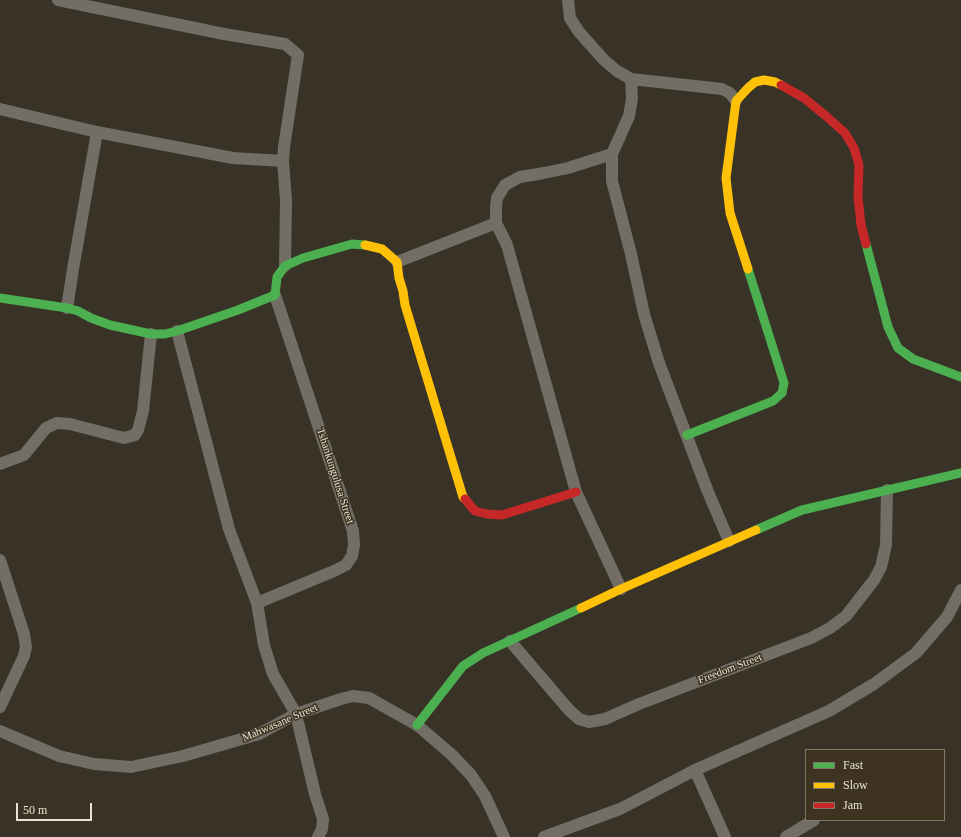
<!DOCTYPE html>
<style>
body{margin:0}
#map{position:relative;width:961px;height:837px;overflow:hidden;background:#383227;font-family:Georgia,serif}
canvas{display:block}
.legend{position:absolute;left:805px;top:749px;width:140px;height:72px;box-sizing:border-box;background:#3e3321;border:1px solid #827969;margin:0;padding:5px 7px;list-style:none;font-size:12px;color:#e8e1d6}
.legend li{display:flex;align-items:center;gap:8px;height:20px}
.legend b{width:20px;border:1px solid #827969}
.scale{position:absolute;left:16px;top:803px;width:76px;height:18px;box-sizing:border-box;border:2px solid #e8e1d6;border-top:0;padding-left:5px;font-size:12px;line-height:14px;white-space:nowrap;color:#e8e1d6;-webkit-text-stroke:3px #3e3321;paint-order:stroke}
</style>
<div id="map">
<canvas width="961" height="837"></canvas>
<ul class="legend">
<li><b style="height:5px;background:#4caf50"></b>Fast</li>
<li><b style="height:5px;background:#ffc107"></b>Slow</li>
<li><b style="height:5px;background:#c62828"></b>Jam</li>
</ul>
<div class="scale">50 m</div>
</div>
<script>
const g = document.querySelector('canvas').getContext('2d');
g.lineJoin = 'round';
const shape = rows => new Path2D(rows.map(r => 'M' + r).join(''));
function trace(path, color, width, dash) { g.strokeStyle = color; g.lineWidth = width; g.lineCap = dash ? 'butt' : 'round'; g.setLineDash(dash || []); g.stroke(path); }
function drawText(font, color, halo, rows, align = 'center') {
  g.font = font + ' Georgia,serif'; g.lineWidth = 3; g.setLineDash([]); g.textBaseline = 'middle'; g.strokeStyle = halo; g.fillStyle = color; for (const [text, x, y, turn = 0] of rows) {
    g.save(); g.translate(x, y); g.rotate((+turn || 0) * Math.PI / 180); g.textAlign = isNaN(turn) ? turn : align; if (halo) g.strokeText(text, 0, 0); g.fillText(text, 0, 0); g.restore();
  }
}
trace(shape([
 [58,0,224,34,285,44,298,55,284,147,283,161,233,158,97,132],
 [568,0,570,18,579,32,604,60,617,71,631,79,722,89,730,93,736,101],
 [631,79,632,99,629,116,612,154,612,181,631,254,644,314,659,363,708,492,729,541],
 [0,109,97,132,73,269,67,308],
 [612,154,568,168,544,173,520,177,505,185,497,198,496,206,496,223,507,245,576,492,621,589],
 [283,161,286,201,285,266],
 [397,262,496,223],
 [177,331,229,529,257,603,264,645,273,674,296,714,315,794,323,819,322,829,318,837],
 [0,464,24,455,46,428,57,423,70,424,124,438,135,435,138,430,143,411,151,334],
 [0,560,24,634,26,647,24,656,0,707],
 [257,603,334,571,346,565,352,556,354,545,353,531,275,295],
 [510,641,569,710,579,719,589,722,605,719,639,704,811,638,830,628,846,616,874,580,881,567,886,545,887,490],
 [0,731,59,756,94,764,131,767,183,756,259,734,296,714,341,699,353,696,369,698,417,725,451,754,471,775,485,796,504,837],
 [695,770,725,837],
 [544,837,620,809,695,770,829,711,874,684,916,653,947,617,961,590],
 [786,837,814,820]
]), '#726e66', 12);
trace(shape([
 [866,244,888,327,898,348,913,359,961,377],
 [0,298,67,308,78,311,91,318,110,325,151,334,165,334,177,331,238,310,275,295,277,277,285,266,303,258,352,244,365,245],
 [687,435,773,401,782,393,784,383,748,269],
 [756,530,802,510,961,473],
 [417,725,463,666,483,653,581,608]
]), '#4caf50', 9);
trace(shape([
 [365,245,382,249,397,262,399,278,403,291,405,305,463,497,465,499],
 [748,269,730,213,726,178,736,101,748,88,755,82,764,80,775,82,781,85],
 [581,608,621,589,756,530]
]), '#ffc107', 9);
trace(shape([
 [781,85,804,98,826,116,845,133,854,148,859,165,858,197,861,225,866,244],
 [465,499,475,511,487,514,502,515,576,492]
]), '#c62828', 9);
drawText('11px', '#e8e1d6', '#3e3321', [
 ["Tshankungulusa Street",335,476,72],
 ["Freedom Street",730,669,-21],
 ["Mahwasane Street",280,723,-23]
]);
</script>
